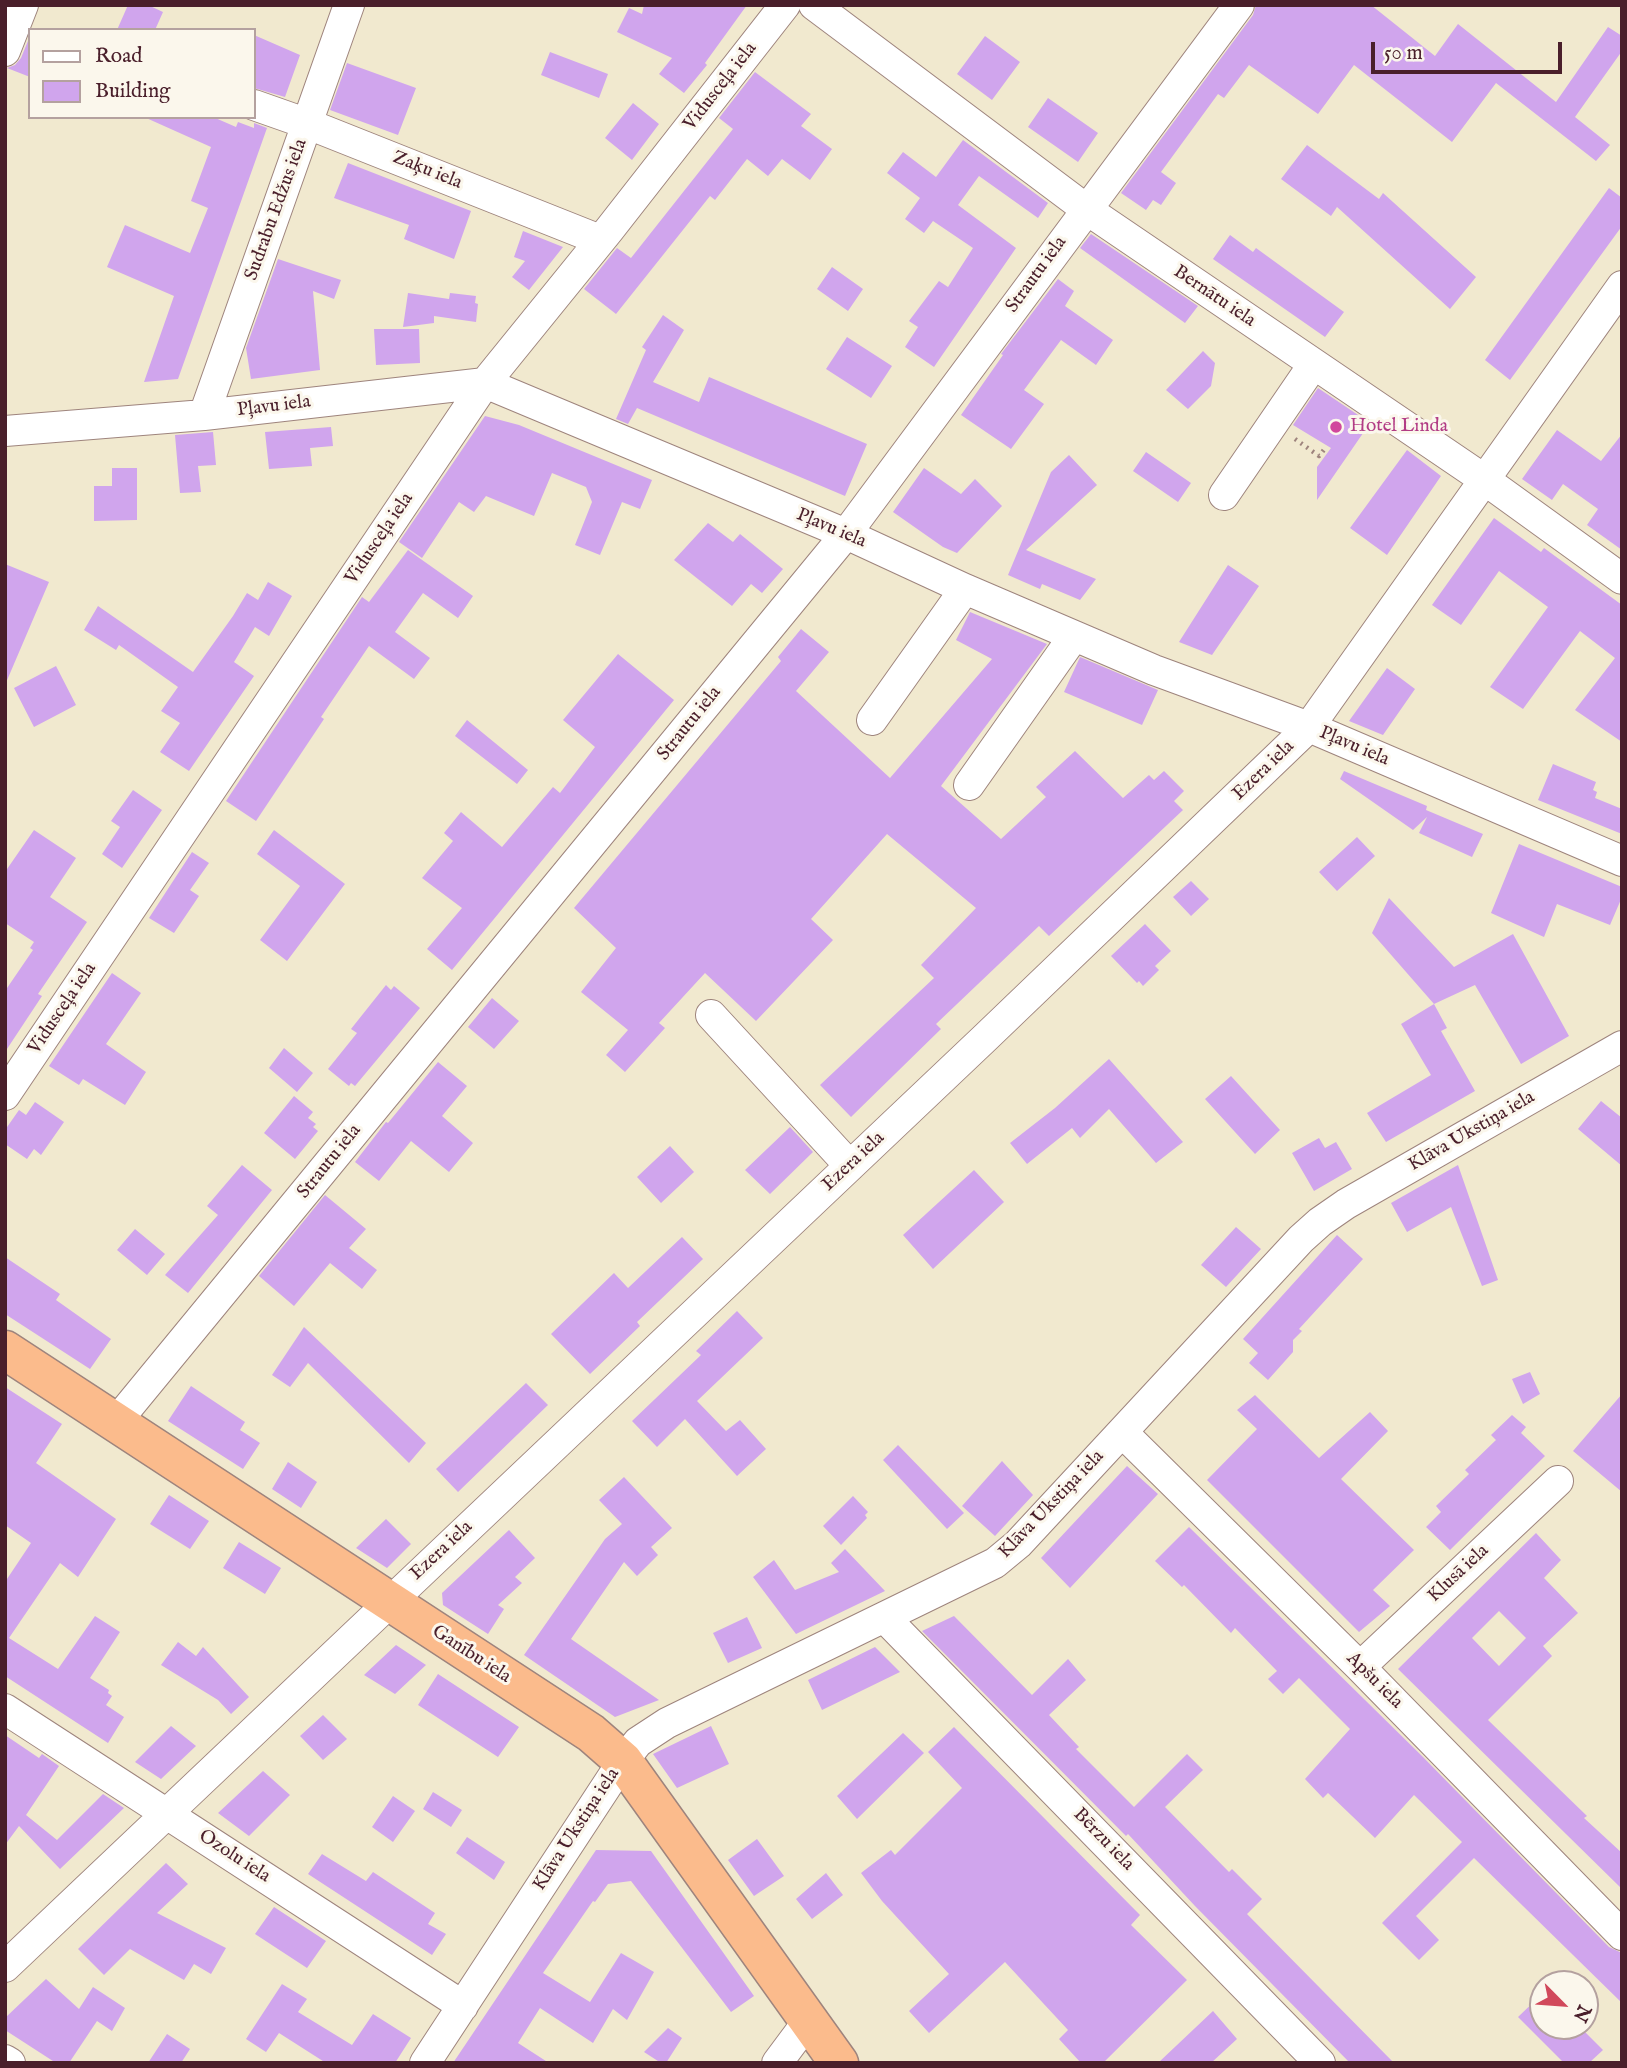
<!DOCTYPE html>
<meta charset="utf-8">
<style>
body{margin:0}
#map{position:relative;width:1627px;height:2068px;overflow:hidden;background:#f1e9cf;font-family:"IM FELL English",serif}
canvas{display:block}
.frame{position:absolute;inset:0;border:7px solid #4a1f2b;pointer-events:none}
.legend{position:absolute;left:28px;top:28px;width:228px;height:91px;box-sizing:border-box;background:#fbf7ec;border:2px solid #b4a19f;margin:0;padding:9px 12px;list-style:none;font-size:21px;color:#4a1f2b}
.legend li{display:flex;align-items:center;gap:14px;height:35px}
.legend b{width:35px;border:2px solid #b4a19f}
.north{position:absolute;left:1529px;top:1970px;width:70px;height:70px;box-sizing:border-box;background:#fbf7ec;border:2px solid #b4a19f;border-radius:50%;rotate:115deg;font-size:19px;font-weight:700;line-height:28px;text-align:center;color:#4a1f2b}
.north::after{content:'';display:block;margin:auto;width:24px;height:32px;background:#d1495b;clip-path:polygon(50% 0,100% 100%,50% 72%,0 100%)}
.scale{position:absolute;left:1371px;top:42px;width:191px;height:32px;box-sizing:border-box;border:4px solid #4a1f2b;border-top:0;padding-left:9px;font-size:21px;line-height:24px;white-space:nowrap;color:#4a1f2b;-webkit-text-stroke:5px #fbf7ec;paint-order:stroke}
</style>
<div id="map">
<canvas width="1627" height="2068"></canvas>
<div class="frame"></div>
<ul class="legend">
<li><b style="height:9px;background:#fff"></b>Road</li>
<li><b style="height:19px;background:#d0a5ed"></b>Building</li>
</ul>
<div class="north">N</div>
<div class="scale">50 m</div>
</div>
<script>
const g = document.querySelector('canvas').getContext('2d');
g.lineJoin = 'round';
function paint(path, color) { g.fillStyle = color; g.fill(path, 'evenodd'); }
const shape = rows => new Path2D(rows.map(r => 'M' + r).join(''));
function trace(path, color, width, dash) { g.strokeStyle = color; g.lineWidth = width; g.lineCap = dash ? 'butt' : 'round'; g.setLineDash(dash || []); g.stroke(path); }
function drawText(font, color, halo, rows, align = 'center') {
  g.font = font + ' "IM FELL English",serif'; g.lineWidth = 6; g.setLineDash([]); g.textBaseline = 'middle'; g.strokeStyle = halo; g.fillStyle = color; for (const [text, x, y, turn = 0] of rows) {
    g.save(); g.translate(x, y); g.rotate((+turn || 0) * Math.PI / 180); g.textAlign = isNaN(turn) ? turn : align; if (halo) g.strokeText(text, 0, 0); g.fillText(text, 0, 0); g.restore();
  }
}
paint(shape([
 [128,5,148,5,163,12,155,30,117,30],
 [644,5,747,5,705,63,707,65,684,93,659,74,672,58,617,32,629,8,642,14],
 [1256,5,1371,5,1435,56,1458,24,1556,102,1608,27,1622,36,1622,51,1575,117,1610,145,1596,161,1496,83,1452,142,1354,65,1318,114,1249,65,1224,98,1218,94,1161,172,1176,183,1161,205,1153,200,1146,210,1121,193,1253,15],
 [254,35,300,55,285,97,254,88],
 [30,36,30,77,7,68,15,65,21,58],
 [985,36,1020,62,992,100,957,74],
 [550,52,608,74,599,98,541,75],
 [347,63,416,88,398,135,330,110],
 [755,72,811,114,801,126,832,149,810,180,782,159,768,176,747,159,715,200,710,196,616,314,584,289,617,248,631,258,733,129,719,118],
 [1048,98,1098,133,1078,162,1028,127],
 [633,103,659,124,632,160,605,138],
 [144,117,213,117,236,127,238,122,254,128,254,123,267,128,178,379,144,382,174,296,107,267,125,225,190,253,208,208,191,201,211,147],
 [963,140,1048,203,1038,218,979,176,958,205,1016,248,934,367,905,347,918,327,909,321,939,281,948,287,973,248,933,221,924,233,905,219,920,198,887,173,903,152,936,177],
 [1307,145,1379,199,1383,193,1476,277,1450,309,1337,207,1331,216,1281,179],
 [348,163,471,211,454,259,404,239,409,225,334,198],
 [1609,188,1622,198,1622,226,1510,380,1485,360],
 [523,231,563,247,529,290,512,277,525,261,514,257],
 [1091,234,1198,306,1185,323,1080,248],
 [1230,235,1253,252,1256,248,1344,312,1325,337,1213,259],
 [278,259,341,280,334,299,313,291,320,370,251,379,246,348],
 [832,267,863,289,848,311,817,289],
 [1058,279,1074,291,1065,306,1113,340,1096,365,1061,340,1024,390,1044,404,1011,449,961,415,1003,355,1001,354],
 [408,293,449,299,450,293,476,296,475,303,478,304,476,322,434,316,434,323,403,327],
 [663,315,684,330,653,382,699,402,709,377,867,444,845,496,637,408,628,424,616,419,646,350,642,347],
 [374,329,419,329,420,363,376,365],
 [847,337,892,366,871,398,826,369],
 [1203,351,1215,363,1211,386,1188,409,1166,390],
 [1318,388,1370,423,1317,500,1317,467,1331,448,1293,425],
 [485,416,519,425,652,480,640,509,622,502,600,555,575,545,592,502,586,487,552,473,534,516,486,496,474,512,459,502,422,558,399,542],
 [331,427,333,446,310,448,312,466,269,469,265,432],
 [1557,430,1601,461,1622,434,1622,550,1587,525,1598,509,1563,484,1552,500,1522,479],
 [213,432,216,465,198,466,201,492,180,493,175,435],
 [1407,450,1441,476,1387,555,1350,528],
 [1146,452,1191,483,1178,502,1133,471],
 [1069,455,1097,485,1026,550,1096,579,1080,600,1042,584,1040,589,1008,575,1051,472],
 [112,468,137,468,137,520,94,521,94,486,112,486],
 [924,468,961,494,975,479,1002,506,957,553,943,547,893,512],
 [1494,518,1541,552,1544,548,1622,605,1622,742,1575,710,1615,658,1580,631,1523,709,1490,687,1548,607,1499,571,1461,625,1432,605],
 [708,523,733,542,740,534,783,569,762,593,751,584,732,606,674,560],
 [408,550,473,596,458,618,423,593,395,632,430,658,414,679,369,646,321,717,324,719,256,821,226,801,362,597,369,602],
 [5,564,49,582,5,685],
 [1228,565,1259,586,1212,655,1179,642],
 [268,582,292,596,269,636,255,627,234,662,254,676,189,771,160,752,180,723,161,711,178,687,119,645,116,650,84,630,98,606,193,672,233,616,247,593,258,600],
 [970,612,1047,644,941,786,1001,839,1046,797,1036,787,1075,751,1123,798,1149,775,1154,780,1164,771,1184,791,1174,801,1183,810,1049,936,1039,926,936,1024,941,1029,851,1117,820,1085,934,978,921,965,976,908,887,834,811,919,833,940,756,1021,705,973,659,1023,665,1028,625,1072,606,1055,628,1030,581,992,616,948,574,908,781,661,778,657,801,629,829,652,796,691,890,778,992,659,956,640],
 [618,654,674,700,452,970,427,949,462,908,422,878,453,841,444,833,461,812,502,847,553,787,560,793,595,747,563,720],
 [1080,657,1158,690,1142,725,1064,692],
 [56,666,76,705,34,727,14,688],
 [1387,668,1415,689,1383,735,1349,721],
 [467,720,528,770,517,784,455,736],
 [1553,764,1596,782,1593,790,1597,792,1595,798,1622,809,1622,834,1538,800],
 [1344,771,1427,806,1426,810,1483,834,1472,857,1419,833,1427,817,1413,830,1340,779],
 [133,790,162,810,122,868,102,854,120,827,111,821],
 [34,830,76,858,50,897,87,922,38,994,42,996,5,1052,5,991,33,950,30,948,34,942,5,923,5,872],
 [274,830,345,884,287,961,260,940,300,886,257,854],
 [1357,837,1375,856,1337,891,1319,872],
 [1519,844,1622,887,1622,897,1610,925,1557,904,1544,937,1491,913],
 [192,852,209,863,190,890,199,896,174,933,149,918],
 [1191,881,1209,899,1191,916,1173,897],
 [1389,898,1454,967,1513,934,1569,1036,1521,1064,1475,985,1434,1004,1372,933],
 [1145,924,1171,951,1155,966,1159,970,1143,986,1139,981,1137,983,1111,956],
 [112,973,141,993,106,1044,146,1072,125,1105,83,1079,79,1085,49,1066],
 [386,985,391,990,394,986,420,1008,355,1086,351,1083,349,1086,328,1069,357,1033,351,1029],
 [492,998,519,1021,494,1049,468,1027],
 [1434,1004,1447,1028,1441,1031,1475,1091,1386,1142,1367,1113,1431,1075,1401,1024],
 [284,1048,313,1073,297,1092,269,1068],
 [1109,1059,1183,1142,1156,1163,1109,1109,1080,1138,1072,1128,1027,1164,1010,1143,1055,1108],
 [438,1062,467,1086,442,1116,473,1143,449,1172,411,1141,379,1181,355,1162,386,1122,388,1123],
 [1231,1076,1280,1130,1255,1154,1205,1099],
 [294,1096,313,1112,308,1118,316,1124,313,1127,318,1131,295,1159,264,1133],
 [1601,1101,1622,1118,1622,1166,1578,1129],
 [35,1102,64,1122,41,1155,34,1149,27,1159,5,1144,5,1130,19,1110,26,1115],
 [790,1127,813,1152,770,1194,745,1170],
 [1319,1138,1325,1148,1336,1142,1352,1169,1314,1191,1292,1153],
 [670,1146,694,1172,661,1203,637,1177],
 [242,1165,272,1190,188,1293,165,1275,218,1215,207,1206],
 [1458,1165,1498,1280,1482,1286,1451,1207,1407,1232,1391,1203],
 [974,1170,1004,1202,933,1269,903,1235],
 [325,1195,366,1229,349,1248,377,1270,362,1289,330,1263,294,1306,259,1276],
 [1236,1227,1261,1249,1226,1287,1201,1265],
 [135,1229,165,1254,147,1275,117,1250],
 [1337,1235,1363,1259,1299,1329,1302,1331,1293,1340,1293,1352,1268,1380,1249,1363,1258,1353,1243,1339],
 [682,1237,703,1259,637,1322,640,1326,590,1374,551,1334,614,1273,628,1288],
 [5,1257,60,1294,56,1300,111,1339,90,1369,5,1314],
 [737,1311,763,1338,697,1401,726,1431,740,1420,766,1449,737,1476,685,1419,657,1447,632,1421,701,1355,696,1351],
 [304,1327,426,1443,409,1463,308,1363,290,1387,272,1375],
 [1530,1372,1540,1394,1523,1404,1512,1379],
 [526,1383,548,1405,458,1492,436,1469],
 [191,1386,245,1422,240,1430,260,1443,243,1469,168,1421],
 [5,1387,62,1424,36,1463,116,1519,78,1577,60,1563,9,1638,58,1669,95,1616,120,1632,90,1678,109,1690,108,1693,112,1696,106,1705,124,1717,108,1743,5,1676,5,1582,31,1543,5,1525],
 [1622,1394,1622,1492,1573,1451],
 [1255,1395,1319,1458,1370,1412,1388,1431,1341,1479,1414,1550,1373,1590,1390,1606,1359,1632,1207,1480,1257,1429,1237,1410],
 [1512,1415,1526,1427,1521,1433,1545,1456,1450,1550,1426,1527,1441,1512,1436,1506,1469,1474,1465,1470,1496,1440,1491,1435],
 [898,1445,964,1513,947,1529,883,1460],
 [1002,1461,1033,1495,995,1536,962,1506],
 [288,1462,317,1482,301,1508,272,1489],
 [1127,1466,1158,1494,1070,1588,1041,1558],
 [624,1477,672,1528,651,1547,658,1555,637,1576,624,1562,571,1639,659,1700,615,1717,524,1655,605,1539,622,1524,599,1500],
 [169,1495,209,1521,190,1549,150,1524],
 [853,1496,868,1512,865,1515,867,1518,841,1545,823,1526],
 [386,1519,411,1544,387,1568,356,1548],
 [1189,1527,1423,1757,1609,1947,1622,1953,1622,2003,1474,1858,1416,1916,1439,1940,1419,1960,1382,1923,1462,1842,1414,1795,1375,1838,1328,1793,1323,1798,1305,1779,1350,1729,1299,1678,1283,1694,1268,1679,1277,1671,1235,1628,1231,1633,1184,1585,1182,1587,1155,1561],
 [509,1530,535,1558,515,1577,522,1583,498,1605,504,1609,488,1634,443,1605,442,1593],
 [1536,1533,1561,1560,1544,1578,1578,1613,1543,1646,1552,1656,1488,1720,1587,1816,1584,1818,1622,1853,1622,1889,1398,1669],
 [1499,1611,1526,1638,1499,1666,1472,1638],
 [239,1542,281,1568,265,1594,223,1568],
 [845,1549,885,1591,796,1634,753,1577,774,1560,795,1590,839,1572,831,1563],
 [954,1616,1032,1695,1068,1659,1086,1680,1049,1715,1079,1747,1076,1749,1134,1807,1187,1754,1203,1770,1165,1807,1229,1872,1232,1869,1262,1899,1247,1914,1394,2063,1350,2063,1195,1906,1128,1834,1126,1836,922,1631],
 [747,1617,762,1648,728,1663,713,1633],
 [178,1642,196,1656,203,1647,249,1697,231,1714,218,1700,161,1665],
 [396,1645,426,1665,395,1694,364,1675],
 [875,1647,900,1672,822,1710,808,1680],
 [438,1674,519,1727,498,1757,418,1705],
 [323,1715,347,1739,323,1760,300,1736],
 [171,1726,196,1746,161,1779,135,1762],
 [711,1726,729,1764,677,1788,653,1754],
 [954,1727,1140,1915,1131,1925,1187,1980,1103,2063,1081,2063,1059,2039,1068,2030,1005,1962,929,2033,909,2011,949,1974,882,1901,861,1873,891,1850,895,1855,962,1788,928,1752],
 [903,1733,924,1753,857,1819,837,1796],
 [5,1735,39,1758,42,1754,59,1766,26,1815,57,1840,103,1794,124,1808,60,1869,19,1826,5,1845],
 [263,1771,290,1795,249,1836,218,1813],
 [433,1792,462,1810,451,1827,423,1809],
 [393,1796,415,1811,393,1842,372,1827],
 [467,1837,505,1862,494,1880,456,1853],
 [757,1839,784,1876,754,1896,728,1860],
 [596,1850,651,1851,754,1996,731,2012,631,1881,608,1884,595,1902,593,1901,543,1973,590,2002,621,1953,654,1972,627,2020,613,2009,593,2043,540,2008,518,2043,549,2063,453,2063],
 [322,1854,366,1881,373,1872,435,1913,428,1924,446,1934,432,1955,308,1874],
 [166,1863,188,1884,157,1913,226,1948,211,1974,194,1964,184,1980,130,1949,104,1975,78,1949],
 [826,1873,843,1895,812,1919,796,1899],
 [274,1907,326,1941,307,1968,255,1934],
 [46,1979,79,2009,93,1987,125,2008,112,2031,97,2021,69,2063,56,2063,5,2030,5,2018],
 [282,1984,307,1999,298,2012,352,2045,373,2014,411,2038,395,2063,326,2063,279,2033,266,2052,246,2039],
 [1543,1993,1543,2026,1579,2026,1603,2050,1589,2063,1564,2063,1518,2017],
 [1213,2011,1237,2039,1211,2063,1158,2063],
 [668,2028,682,2038,666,2063,661,2063,644,2052],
 [167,2034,190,2049,181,2063,148,2063]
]), '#d0a5ed');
const minor = shape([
 [814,5,1086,209,1485,480,1622,579],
 [5,51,23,5],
 [254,105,308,124,600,240],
 [204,415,349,5],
 [5,431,204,415,485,383,846,534,965,589,1154,670,1309,727,1622,861],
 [1224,495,1313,365],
 [872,720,965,589],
 [969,785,1074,636],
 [711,1015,850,1166],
 [5,1095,485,383,609,230,785,5],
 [116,1422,846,534,1239,5],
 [1122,1432,1360,1667,1622,1935],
 [885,1618,1320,2063],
 [1360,1667,1558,1481],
 [5,1709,463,2006],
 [5,1967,986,1037,1309,727,1622,286],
 [5,2060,10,2063],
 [425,2063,623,1761,638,1742,667,1723,995,1563,1018,1544,1301,1239,1320,1222,1346,1204,1622,1046],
 [777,2063,809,2020]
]);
const highway = shape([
 [5,1350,591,1733,623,1761,839,2063]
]);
trace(minor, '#9e847d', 32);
trace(highway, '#9e847d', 41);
trace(shape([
 [1295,439,1319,456,1326,447]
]), '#9e847d', 4.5, [2, 5]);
trace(minor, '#fff', 30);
trace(highway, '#fbbb8c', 38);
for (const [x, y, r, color] of [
 [1336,427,7,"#d1479c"]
]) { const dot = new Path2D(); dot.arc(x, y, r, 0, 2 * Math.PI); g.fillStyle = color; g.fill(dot); trace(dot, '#fbf7ec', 2.5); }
drawText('19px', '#4a1f2b', '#fbf7ec', [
 ["Vidusceļa iela",721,87,-52],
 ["Zaķu iela",427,171,22],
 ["Sudrabu Edžus iela",277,210,-70],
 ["Strautu iela",1037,275,-54],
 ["Bernātu iela",1214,297,34],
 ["Pļavu iela",274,407,-7],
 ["Pļavu iela",831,529,23],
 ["Vidusceļa iela",380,539,-56],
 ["Strautu iela",690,724,-51],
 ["Pļavu iela",1354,747,23],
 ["Ezera iela",1264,771,-44],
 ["Vidusceļa iela",63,1009,-56],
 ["Klāva Ukstiņa iela",1472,1132,-30],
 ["Strautu iela",330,1162,-51],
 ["Ezera iela",854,1162,-43],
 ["Klāva Ukstiņa iela",1052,1505,-46],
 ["Ezera iela",442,1551,-43],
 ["Klusā iela",1459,1574,-43],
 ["Ganību iela",471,1655,33],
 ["Apšu iela",1374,1681,45],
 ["Klāva Ukstiņa iela",577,1830,-57],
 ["Bērzu iela",1103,1840,46],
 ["Ozolu iela",234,1857,33]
]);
drawText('19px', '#b23c85', '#fbf7ec', [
 ["Hotel Linda",1350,427]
], 'left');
</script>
